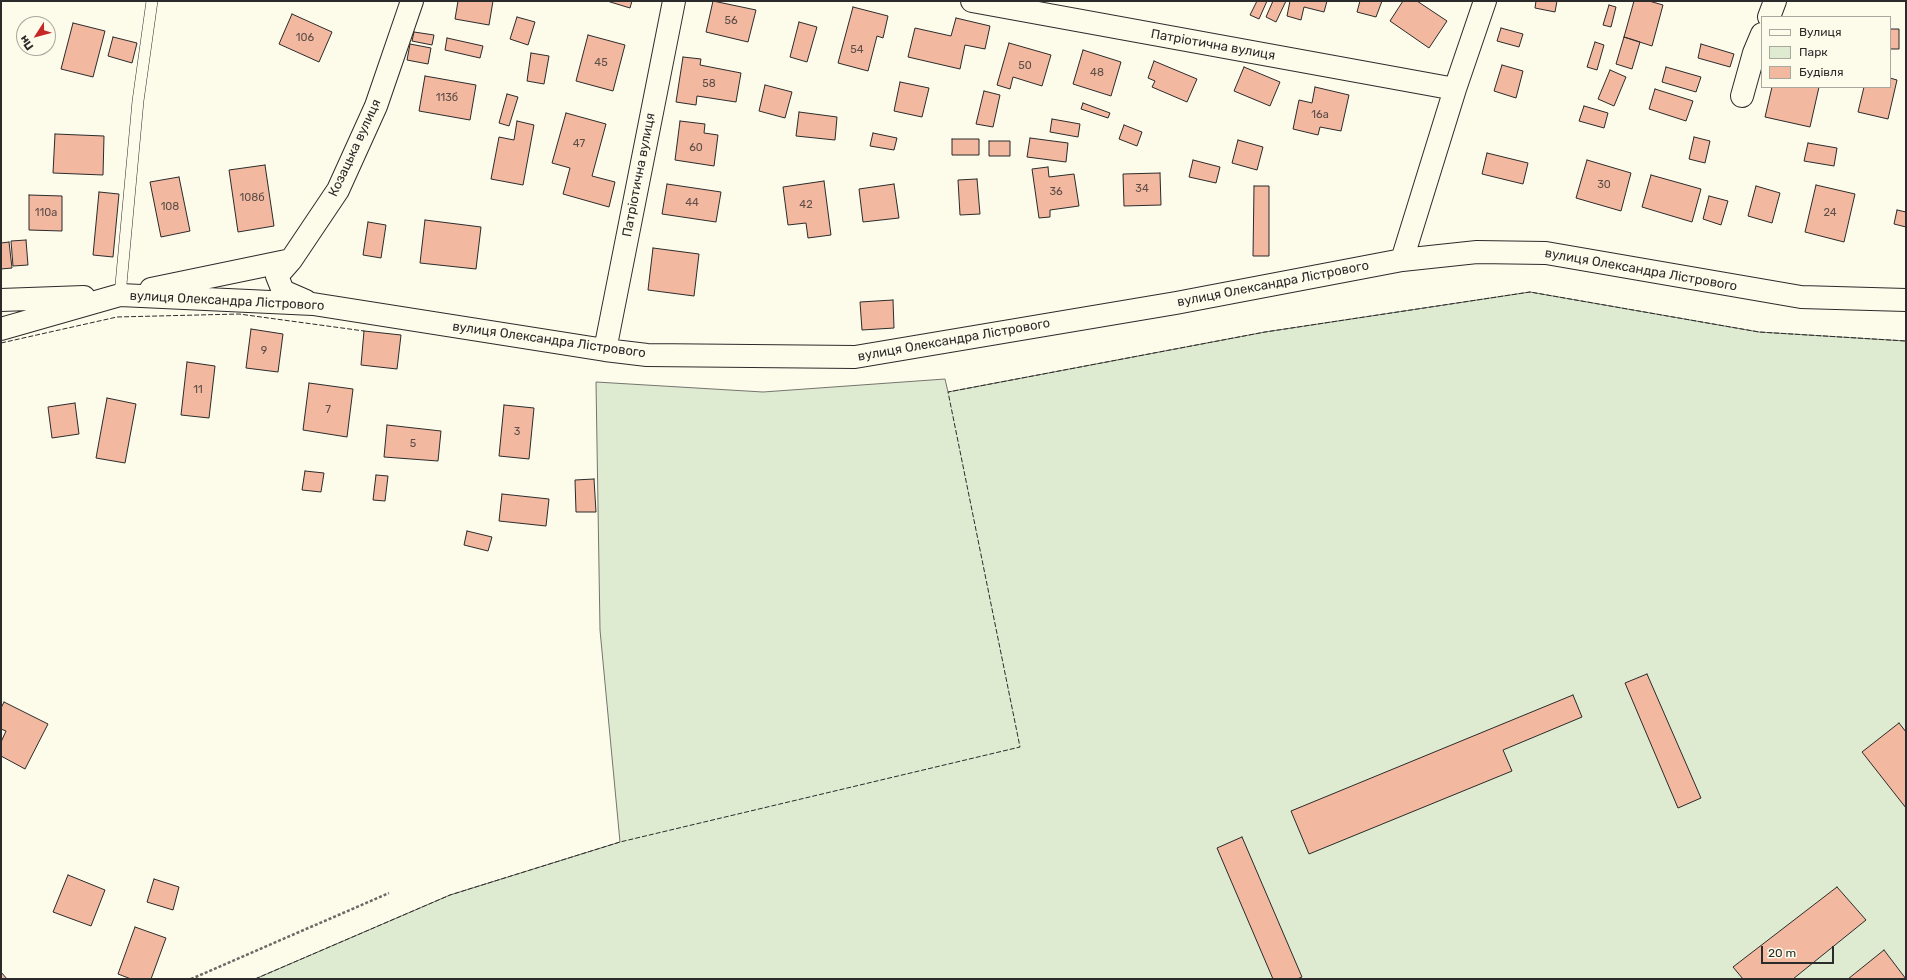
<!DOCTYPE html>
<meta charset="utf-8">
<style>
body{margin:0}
#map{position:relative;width:1907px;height:980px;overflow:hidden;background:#fdfbea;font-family:Rubik,sans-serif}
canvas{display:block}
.frame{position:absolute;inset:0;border:2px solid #2b2b2b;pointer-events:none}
.legend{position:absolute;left:1761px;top:16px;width:130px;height:72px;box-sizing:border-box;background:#fdfbea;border:1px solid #a9a89e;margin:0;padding:5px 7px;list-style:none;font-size:12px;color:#2b2b2b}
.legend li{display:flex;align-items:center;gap:8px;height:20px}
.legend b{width:20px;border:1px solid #a9a89e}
.north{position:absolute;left:16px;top:16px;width:40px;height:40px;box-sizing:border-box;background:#fdfbea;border:1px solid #a9a89e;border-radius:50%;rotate:234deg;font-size:11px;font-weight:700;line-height:16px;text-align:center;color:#2b2b2b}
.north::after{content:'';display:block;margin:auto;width:14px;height:18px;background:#c62828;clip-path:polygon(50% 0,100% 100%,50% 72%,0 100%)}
.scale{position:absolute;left:1761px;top:946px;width:73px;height:18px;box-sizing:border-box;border:2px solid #2b2b2b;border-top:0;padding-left:5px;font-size:12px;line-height:14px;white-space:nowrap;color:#2b2b2b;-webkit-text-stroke:3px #fdfbea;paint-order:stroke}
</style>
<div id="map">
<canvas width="1907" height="980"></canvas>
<div class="frame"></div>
<ul class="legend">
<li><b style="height:5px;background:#fdfbea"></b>Вулиця</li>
<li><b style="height:11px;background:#deebd1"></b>Парк</li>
<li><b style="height:11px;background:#f2b8a0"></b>Будівля</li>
</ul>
<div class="north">Пн</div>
<div class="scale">20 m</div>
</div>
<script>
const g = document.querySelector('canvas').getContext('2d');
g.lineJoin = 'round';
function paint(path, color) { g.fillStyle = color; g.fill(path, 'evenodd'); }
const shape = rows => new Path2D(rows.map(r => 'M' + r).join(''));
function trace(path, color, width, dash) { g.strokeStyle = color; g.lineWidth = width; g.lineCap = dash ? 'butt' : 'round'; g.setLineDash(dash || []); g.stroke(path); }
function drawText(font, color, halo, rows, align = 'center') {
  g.font = font + ' Rubik,sans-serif'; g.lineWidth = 3; g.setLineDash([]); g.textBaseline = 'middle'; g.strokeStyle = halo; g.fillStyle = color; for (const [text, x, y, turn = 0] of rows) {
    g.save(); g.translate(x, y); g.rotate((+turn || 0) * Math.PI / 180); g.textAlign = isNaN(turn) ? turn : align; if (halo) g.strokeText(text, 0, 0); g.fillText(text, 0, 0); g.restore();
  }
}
const green = shape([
 [1530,292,1759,332,1906,341,1906,979,255,979,450,895,620,842,600,630,596,382,763,392,945,379,948,392,1265,332,1530,292]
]);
paint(green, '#deebd1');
trace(green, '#74746e', 1);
const building = shape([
 [458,1,493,1,489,25,455,19,458,1],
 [607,1,632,1,630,8,607,1],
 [713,1,756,10,748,42,706,32,713,1],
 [1257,1,1267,1,1259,19,1250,15,1257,1],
 [1273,1,1286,1,1276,22,1266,17,1273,1],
 [1290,1,1327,1,1324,12,1304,7,1301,20,1287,16,1290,1],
 [1360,1,1382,1,1376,17,1357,12,1360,1],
 [1403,1,1417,1,1447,21,1429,48,1390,21,1403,1],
 [1536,1,1557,1,1555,12,1535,8,1536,1],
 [1634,1,1649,1,1663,5,1652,46,1624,37,1634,1],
 [1609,5,1616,7,1611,27,1603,25,1609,5],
 [853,7,888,16,883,38,877,36,868,71,838,63,853,7],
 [292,14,332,32,319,62,279,44,292,14],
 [517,17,535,22,528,45,510,39,517,17],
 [956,18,990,26,985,49,965,45,960,69,908,57,915,28,951,36,956,18],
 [799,22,817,27,807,62,790,57,799,22],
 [73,23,105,31,93,77,61,69,73,23],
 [1501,28,1523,34,1519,47,1497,41,1501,28],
 [1890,29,1899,29,1899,49,1890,49,1890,29],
 [414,32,434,35,432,45,412,41,414,32],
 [588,35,625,45,613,91,576,81,588,35],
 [113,37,137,43,132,63,108,56,113,37],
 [1624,37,1640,42,1632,69,1616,64,1624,37],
 [447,38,483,46,480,58,445,50,447,38],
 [1595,42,1604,45,1597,70,1587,67,1595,42],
 [1009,43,1051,55,1042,86,1013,77,1010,89,997,85,1009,43],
 [410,44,431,48,428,64,407,60,410,44],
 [1701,44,1734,54,1730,67,1698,58,1701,44],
 [1083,50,1121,62,1111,96,1073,84,1083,50],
 [531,53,549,56,544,84,527,81,531,53],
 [683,57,701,59,700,65,741,73,736,102,697,96,696,105,676,102,683,57],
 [1154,61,1197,79,1187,102,1152,87,1155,81,1148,78,1154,61],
 [1502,65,1523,71,1516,98,1494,91,1502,65],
 [1244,67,1280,82,1270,106,1234,91,1244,67],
 [1666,67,1701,77,1696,92,1662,82,1666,67],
 [1610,70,1626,77,1614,106,1598,99,1610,70],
 [425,76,476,85,470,120,419,111,425,76],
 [1890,78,1897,80,1888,119,1858,112,1864,87,1890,87,1890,78],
 [900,82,929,88,922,117,894,111,900,82],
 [765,85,792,92,785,118,759,111,765,85],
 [1315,87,1349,95,1341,131,1320,127,1318,135,1293,129,1299,100,1312,103,1315,87],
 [1772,87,1819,87,1810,127,1765,117,1772,87],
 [1655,89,1693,101,1686,121,1649,109,1655,89],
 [984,91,1000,95,993,127,976,124,984,91],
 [507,94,518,97,509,126,499,123,507,94],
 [1083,103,1110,113,1108,118,1081,109,1083,103],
 [1584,106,1608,113,1604,128,1579,121,1584,106],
 [799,112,837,117,835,140,796,136,799,112],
 [566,113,606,124,592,176,615,182,609,207,563,194,570,168,552,163,566,113],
 [1052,119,1080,124,1078,137,1050,132,1052,119],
 [517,121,534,125,523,185,491,179,499,137,514,140,517,121],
 [680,121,705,124,704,133,718,135,714,166,675,160,680,121],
 [1124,125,1142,132,1137,146,1119,139,1124,125],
 [873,133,897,138,894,150,870,146,873,133],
 [55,134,104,136,103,175,53,173,55,134],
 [1694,137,1710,141,1705,163,1689,159,1694,137],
 [1030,138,1068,143,1066,162,1027,157,1030,138],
 [952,139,979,139,979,155,952,155,952,139],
 [1238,140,1263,147,1257,170,1232,163,1238,140],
 [989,141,1010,141,1010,156,989,156,989,141],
 [1808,143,1837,148,1834,166,1804,161,1808,143],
 [1487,153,1528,163,1523,184,1482,174,1487,153],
 [1193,160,1220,167,1216,183,1189,177,1193,160],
 [1587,160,1631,173,1621,211,1576,198,1587,160],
 [265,165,274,226,238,232,229,170,265,165],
 [1048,167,1049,177,1074,174,1079,206,1050,210,1050,217,1039,218,1032,169,1048,167],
 [1160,173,1161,205,1124,206,1123,174,1160,173],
 [1651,175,1701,189,1692,222,1642,207,1651,175],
 [179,177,190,231,161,237,150,182,179,177],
 [977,179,980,214,960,215,958,180,977,179],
 [824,181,831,235,808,238,806,223,788,225,783,187,824,181],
 [667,184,721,192,716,222,662,214,667,184],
 [894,184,899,218,863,222,859,189,894,184],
 [1816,185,1855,194,1844,242,1805,232,1816,185],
 [1254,186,1269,186,1269,256,1253,256,1254,186],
 [1756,186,1780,193,1772,223,1748,216,1756,186],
 [99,192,119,194,113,257,93,255,99,192],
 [29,195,62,196,62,231,29,230,29,195],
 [1709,196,1728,201,1721,225,1703,219,1709,196],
 [1897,210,1906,212,1906,227,1894,224,1897,210],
 [425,220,481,227,476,269,420,263,425,220],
 [368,222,386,225,381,258,363,255,368,222],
 [26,240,28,265,13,266,11,241,26,240],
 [9,242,12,268,1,269,1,243,9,242],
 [653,248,699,254,694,296,648,290,653,248],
 [893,300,894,328,862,330,860,302,893,300],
 [251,329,283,334,278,372,246,368,251,329],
 [364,331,401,335,397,369,361,365,364,331],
 [187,362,215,366,209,418,181,415,187,362],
 [309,383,353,389,347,437,303,430,309,383],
 [107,398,136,404,125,463,96,458,107,398],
 [75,403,79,434,52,438,48,407,75,403],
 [504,405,534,408,529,459,499,456,504,405],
 [387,425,441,431,438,461,384,457,387,425],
 [305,471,324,473,321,492,302,490,305,471],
 [376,475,388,476,385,501,373,500,376,475],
 [594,479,596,512,576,512,575,480,594,479],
 [502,494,549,499,546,526,499,521,502,494],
 [467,531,492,537,488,551,464,545,467,531],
 [1647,674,1701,798,1678,808,1625,683,1647,674],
 [1573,695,1582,717,1503,750,1512,771,1309,854,1291,811,1573,695],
 [4,702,48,724,25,769,1,756,1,742,6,731,1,729,1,708,4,702],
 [1899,723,1906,732,1906,808,1862,752,1899,723],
 [1242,837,1302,977,1297,979,1273,979,1217,848,1242,837],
 [68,875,105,890,91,926,53,912,68,875],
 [154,879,179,887,173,910,147,902,154,879],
 [1837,887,1866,920,1793,979,1743,979,1733,967,1837,887],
 [135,927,166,938,151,979,131,979,118,974,135,927],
 [1884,950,1906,979,1848,979,1884,950],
 [1,972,7,979,1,979,1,972]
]);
paint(building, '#f2b8a0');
trace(building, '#2b2b2b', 1);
const service = shape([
 [120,295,138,101,152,1]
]);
const minor = shape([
 [972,1,1455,89],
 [1769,17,1775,1],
 [1742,96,1754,53,1762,34],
 [291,260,277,276,283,291,306,301],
 [1402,260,1455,89,1485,1],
 [151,289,291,260,338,190,376,106,412,1],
 [1,300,84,297],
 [1,329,120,295,313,304,605,350,647,355,855,357,1176,303,1402,260,1477,252,1546,253,1801,297,1906,300],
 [605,350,674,1]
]);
trace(service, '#2b2b2b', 12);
trace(minor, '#2b2b2b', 24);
trace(shape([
 [191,979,389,893]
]), '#6a6964', 2.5, [3, 2]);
trace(service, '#fdfbea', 11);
trace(minor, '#fdfbea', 22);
trace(shape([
 [1,343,117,317,239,314,364,331],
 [255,979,450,895,620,842,1020,747,948,392,1265,332,1530,292,1759,332,1906,341]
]), '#2b2b2b', 1, [5, 2]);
drawText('11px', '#5d4e48', null, [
 ["56",731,21],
 ["106",305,38],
 ["54",857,50],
 ["45",601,63],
 ["50",1025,66],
 ["48",1097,73],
 ["58",709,84],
 ["113б",447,98],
 ["16а",1320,115],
 ["47",579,144],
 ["60",696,148],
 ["30",1604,185],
 ["34",1142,189],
 ["36",1056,192],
 ["108б",252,198],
 ["44",692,203],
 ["42",806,205],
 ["108",170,207],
 ["110а",46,213],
 ["24",1830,213],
 ["9",264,351],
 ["11",198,390],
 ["7",328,410],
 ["3",517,432],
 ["5",413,444]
]);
drawText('13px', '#2b2b2b', '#fdfbea', [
 ["Патріотична вулиця",1213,45,10],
 ["Козацька вулиця",355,148,-65],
 ["Патріотична вулиця",639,175,-79],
 ["вулиця Олександра Лістрового",1641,270,10],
 ["вулиця Олександра Лістрового",1273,284,-11],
 ["вулиця Олександра Лістрового",227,301,3],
 ["вулиця Олександра Лістрового",549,340,8],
 ["вулиця Олександра Лістрового",954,340,-10]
]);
</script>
